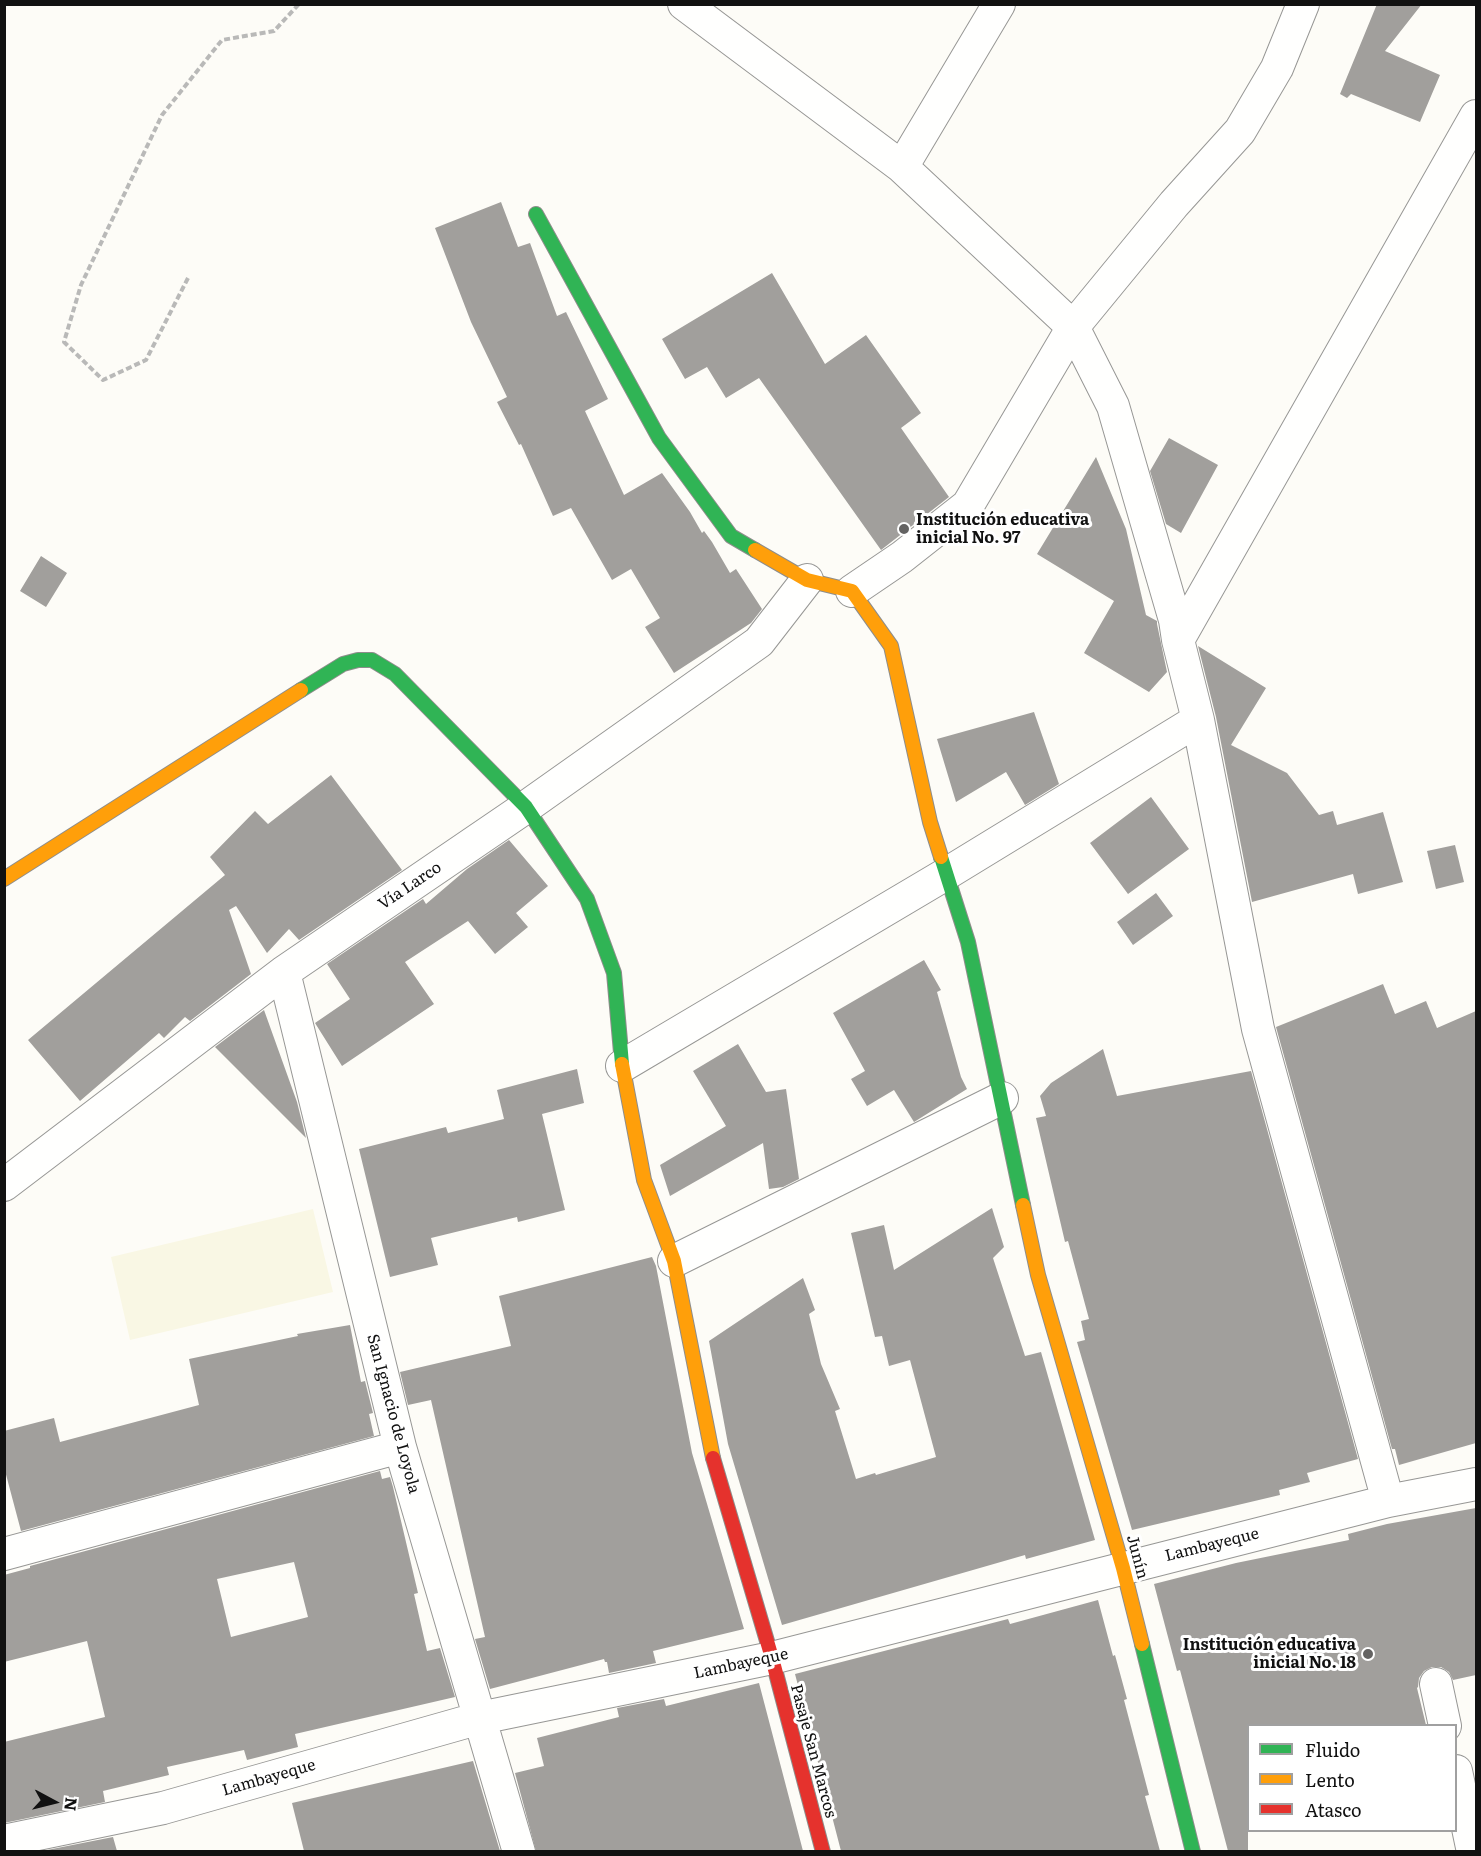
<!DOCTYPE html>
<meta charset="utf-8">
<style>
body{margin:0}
#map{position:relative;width:1481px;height:1856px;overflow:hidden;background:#fdfcf7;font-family:Literata,serif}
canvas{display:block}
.frame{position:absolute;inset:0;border:6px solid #111;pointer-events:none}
.legend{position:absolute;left:1247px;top:1724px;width:210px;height:108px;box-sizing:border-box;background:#fff;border:2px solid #a0a0a0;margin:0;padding:8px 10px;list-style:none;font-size:18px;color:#111}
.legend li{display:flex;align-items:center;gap:12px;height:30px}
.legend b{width:30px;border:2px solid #a0a0a0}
.north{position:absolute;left:24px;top:1772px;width:60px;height:60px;-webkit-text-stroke:4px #fff;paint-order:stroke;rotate:97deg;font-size:16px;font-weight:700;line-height:24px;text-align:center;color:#111}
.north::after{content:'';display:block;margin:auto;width:21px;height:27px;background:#111;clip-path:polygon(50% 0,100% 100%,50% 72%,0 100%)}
</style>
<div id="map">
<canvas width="1481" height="1856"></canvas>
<div class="frame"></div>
<ul class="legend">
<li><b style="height:8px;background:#30b455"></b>Fluido</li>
<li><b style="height:8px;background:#ff9f0a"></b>Lento</li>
<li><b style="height:8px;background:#e5322d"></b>Atasco</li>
</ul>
<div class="north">N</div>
</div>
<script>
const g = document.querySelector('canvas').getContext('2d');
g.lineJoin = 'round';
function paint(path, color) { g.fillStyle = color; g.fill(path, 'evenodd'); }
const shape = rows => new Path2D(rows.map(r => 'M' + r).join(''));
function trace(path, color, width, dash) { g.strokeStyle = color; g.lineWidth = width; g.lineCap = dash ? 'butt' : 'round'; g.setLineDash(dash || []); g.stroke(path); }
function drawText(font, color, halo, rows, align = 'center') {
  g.font = font + ' Literata,serif'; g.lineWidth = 6; g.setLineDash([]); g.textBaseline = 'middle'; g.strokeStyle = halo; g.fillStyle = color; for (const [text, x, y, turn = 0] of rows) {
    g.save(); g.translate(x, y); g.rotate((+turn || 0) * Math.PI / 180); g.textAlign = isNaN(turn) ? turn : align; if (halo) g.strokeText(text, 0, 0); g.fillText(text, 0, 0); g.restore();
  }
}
paint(shape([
 [313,1209,333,1292,130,1340,111,1257]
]), '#f9f7e4');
paint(shape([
 [1377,4,1422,4,1385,51,1440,75,1420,122,1351,94,1347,98,1340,94],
 [501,202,518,247,530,243,557,316,566,312,608,399,585,411,624,495,662,473,690,512,702,533,704,531,712,542,730,573,736,569,762,609,751,623,674,673,645,627,660,618,631,569,612,580,571,508,553,516,521,444,519,445,497,402,507,397,471,322,435,228],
 [772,273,825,364,866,335,921,413,901,428,949,497,881,550,759,378,726,398,707,367,685,379,662,339],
 [1169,438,1218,465,1181,533,1166,524,1150,471],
 [1096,457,1126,529,1146,615,1157,621,1157,624,1167,672,1149,692,1084,653,1114,601,1037,554],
 [41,556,67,573,46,607,20,591],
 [1198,646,1266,688,1231,745,1287,773,1319,815,1333,811,1337,825,1383,812,1403,882,1358,894,1353,874,1252,902,1216,717],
 [1034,712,1059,784,1025,805,1006,772,956,802,937,739],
 [331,775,402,870,299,940,289,929,267,953,236,906,229,910,251,974,190,1021,185,1017,164,1038,159,1033,80,1101,28,1040,225,875,210,857,255,811,268,824],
 [1151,797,1189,849,1128,894,1090,843],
 [509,840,548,886,516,913,528,927,495,954,468,921,405,962,434,1004,342,1066,315,1023,350,999,327,964,423,899,426,904,467,869],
 [1455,845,1464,882,1436,889,1427,851],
 [1156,893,1173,916,1133,945,1117,922],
 [924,960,941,990,937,992,961,1077,967,1089,914,1122,894,1090,867,1106,851,1079,865,1071,833,1013],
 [1383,984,1395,1014,1426,1001,1437,1028,1476,1011,1476,1443,1399,1465,1395,1449,1392,1449,1276,1027],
 [264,1010,297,1102,306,1138,215,1047],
 [738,1044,766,1092,786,1089,799,1179,783,1187,769,1189,763,1143,670,1196,660,1165,726,1126,693,1071],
 [1103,1049,1117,1096,1251,1071,1358,1459,1307,1473,1310,1482,1279,1490,1280,1495,1132,1530,1077,1342,1085,1340,1081,1321,1089,1319,1068,1241,1065,1242,1036,1118,1046,1116,1040,1096,1051,1083],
 [577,1069,584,1103,542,1114,565,1210,518,1222,517,1217,431,1238,438,1265,390,1277,359,1149,446,1127,448,1133,504,1119,497,1090],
 [992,1208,1004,1247,993,1258,1025,1356,1041,1352,1095,1540,1026,1559,1025,1555,782,1625,728,1444,709,1341,803,1278,815,1310,809,1314,821,1364,840,1409,835,1411,856,1479,875,1473,876,1475,936,1457,910,1360,889,1366,882,1336,875,1337,851,1233,884,1225,894,1270],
 [652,1257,656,1266,692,1453,744,1629,653,1651,656,1663,609,1673,607,1662,605,1662,604,1659,490,1689,475,1639,485,1637,431,1400,408,1405,400,1372,511,1346,499,1296],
 [350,1325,361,1382,365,1381,373,1413,369,1414,374,1436,21,1531,4,1467,4,1431,54,1418,60,1442,199,1405,189,1359,298,1336,297,1334],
 [380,1471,382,1479,390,1477,393,1487,418,1593,414,1594,427,1651,440,1648,455,1697,295,1734,298,1747,247,1760,244,1750,167,1767,169,1775,103,1791,105,1802,4,1823,4,1742,105,1717,87,1641,4,1662,4,1575,30,1568,30,1566],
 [294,1562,308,1617,231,1637,217,1579],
 [1476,1508,1476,1675,1453,1680,1449,1672,1441,1667,1432,1667,1424,1671,1419,1678,1418,1687,1417,1688,1426,1725,1248,1725,1248,1851,1228,1851,1180,1670,1177,1671,1154,1584,1236,1563,1349,1540,1348,1534,1387,1524],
 [1098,1600,1113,1656,1115,1655,1127,1699,1124,1700,1149,1795,1145,1796,1160,1851,841,1851,795,1674,1008,1619,1010,1624],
 [759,1683,803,1851,536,1851,515,1773,544,1766,537,1738,619,1717,617,1708,664,1699,666,1706],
 [473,1761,500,1851,304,1851,292,1803],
 [113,1837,117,1851,42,1851]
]), '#a19f9c');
const street = shape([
 [684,4,902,167,1073,327,1113,406,1175,620,1178,640,1198,720,1258,1029,1388,1501],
 [902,167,999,4],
 [852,591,902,557,968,505,1073,327,1174,204,1240,131,1277,68,1303,4],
 [1178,640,1476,116],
 [284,972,400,1447,519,1852],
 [622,1066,946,874,1198,720],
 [4,1185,284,972,526,807,759,642,807,580],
 [674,1261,1002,1098],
 [4,1554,400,1447],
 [1436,1684,1445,1726],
 [1456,1771,1473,1852],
 [4,1841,163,1808,480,1718,772,1658,1388,1501,1476,1484]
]);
const fast = shape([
 [536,214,659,438,731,536,755,550],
 [301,690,343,664,358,660,372,660,395,674,526,807,587,899,614,973,622,1064],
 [941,857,968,942,1023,1205],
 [1142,1644,1193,1852]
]);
const slow = shape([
 [755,550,807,580,852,591,891,646,930,822,941,857],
 [4,879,301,690],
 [622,1064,644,1180,674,1261,713,1458],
 [1023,1205,1038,1275,1123,1568,1142,1644]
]);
const jam = shape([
 [713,1458,772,1658,823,1852]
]);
trace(street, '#979795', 34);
trace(fast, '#8e8d8b', 16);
trace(slow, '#8e8d8b', 16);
trace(jam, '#8e8d8b', 16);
trace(shape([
 [188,278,146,360,103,380,64,342,81,285,162,115,222,40,274,31,299,4]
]), '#b9b9b8', 4, [6, 3]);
trace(street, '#fffffe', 32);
trace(fast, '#30b455', 14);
trace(slow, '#ff9f0a', 14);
trace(jam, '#e5322d', 14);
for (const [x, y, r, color] of [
 [904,529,6,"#646362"],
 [1368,1654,6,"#646362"]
]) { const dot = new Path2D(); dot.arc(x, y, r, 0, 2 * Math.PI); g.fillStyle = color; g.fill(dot); trace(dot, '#fff', 2); }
drawText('bold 16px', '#111', '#fff', [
 ["Institución educativa",916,520],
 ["inicial No. 97",916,538],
 ["Institución educativa",1356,1645,"right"],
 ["inicial No. 18",1356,1663,"right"]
], 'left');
drawText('16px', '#111', '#fff', [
 ["Vía Larco",410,886,-34],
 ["San Ignacio de Loyola",393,1414,75],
 ["Lambayeque",1212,1545,-14],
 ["Junín",1137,1557,75],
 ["Lambayeque",741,1664,-12],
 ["Pasaje San Marcos",813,1751,75],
 ["Lambayeque",269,1778,-16]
]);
</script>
